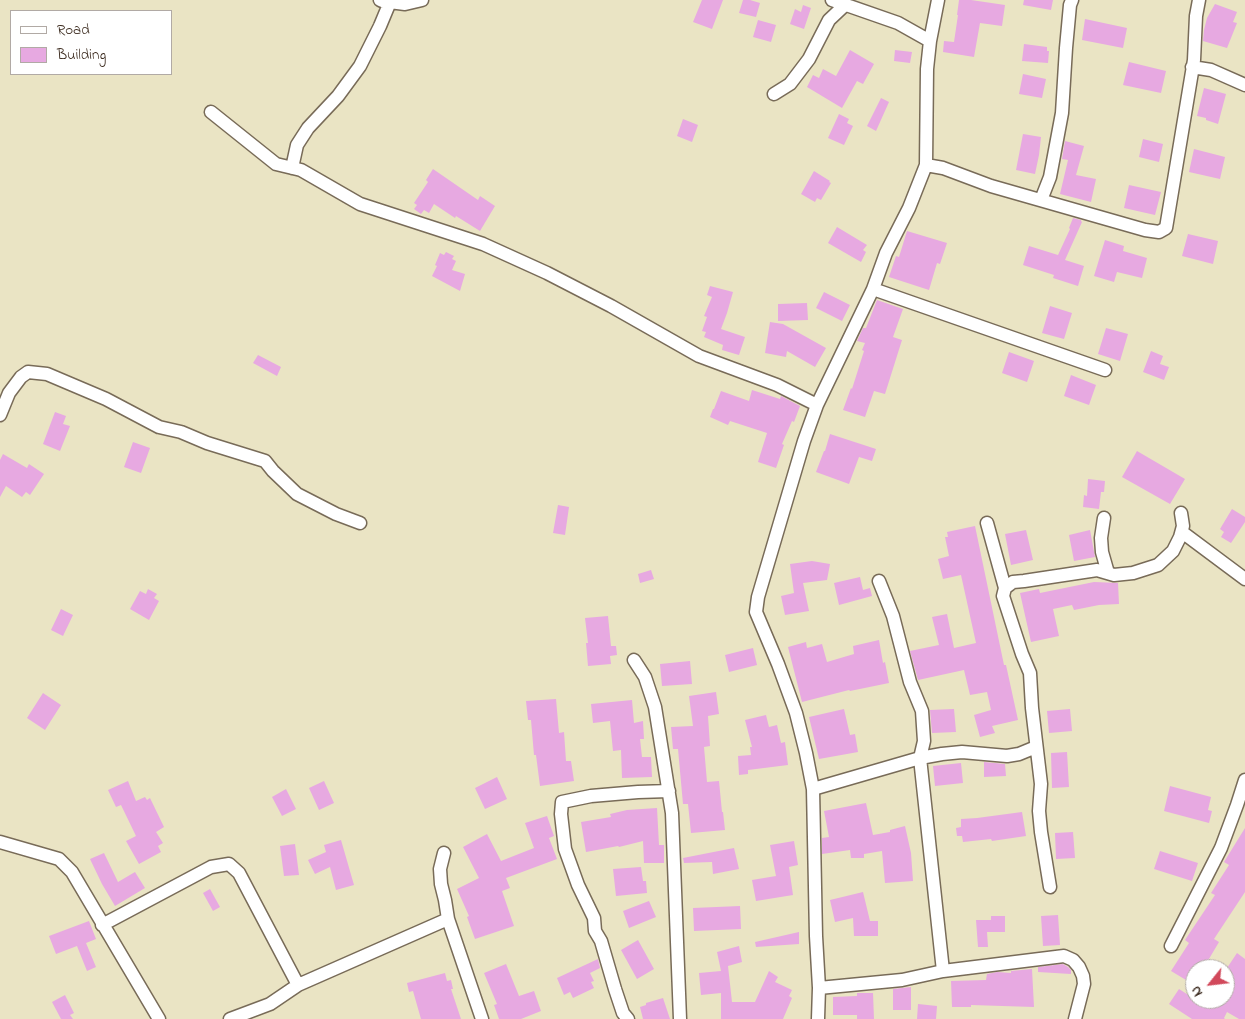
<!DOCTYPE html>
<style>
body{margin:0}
#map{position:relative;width:1245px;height:1019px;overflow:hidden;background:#eae4c4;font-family:"Indie Flower",sans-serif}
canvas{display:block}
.legend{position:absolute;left:10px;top:10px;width:162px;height:65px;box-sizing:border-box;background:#fff;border:1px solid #b1aaa5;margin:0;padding:6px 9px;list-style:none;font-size:15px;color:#3b2a1e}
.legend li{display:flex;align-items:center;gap:10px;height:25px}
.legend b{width:25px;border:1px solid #b1aaa5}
.north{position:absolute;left:1185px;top:959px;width:50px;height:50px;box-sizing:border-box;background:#fff;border:1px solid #b1aaa5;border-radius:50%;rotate:241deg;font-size:14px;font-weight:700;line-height:20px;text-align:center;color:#3b2a1e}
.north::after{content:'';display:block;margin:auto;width:18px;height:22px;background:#d1495b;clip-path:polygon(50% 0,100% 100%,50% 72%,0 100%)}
</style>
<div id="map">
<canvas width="1245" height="1019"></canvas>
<ul class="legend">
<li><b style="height:6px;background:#fff"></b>Road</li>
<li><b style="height:14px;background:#e7a9e1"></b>Building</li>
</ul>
<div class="north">N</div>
</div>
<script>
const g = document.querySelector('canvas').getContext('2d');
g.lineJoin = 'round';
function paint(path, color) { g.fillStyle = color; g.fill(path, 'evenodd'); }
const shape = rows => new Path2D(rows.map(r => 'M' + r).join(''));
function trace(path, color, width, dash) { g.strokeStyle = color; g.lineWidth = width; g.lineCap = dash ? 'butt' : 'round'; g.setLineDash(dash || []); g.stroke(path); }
paint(shape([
 [702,0,723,0,712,29,693,22],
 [743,0,750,0,760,3,756,17,739,13],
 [959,0,971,0,1005,5,1002,26,980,23,974,57,943,52,944,41,954,42,958,15,957,15],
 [1024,0,1053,0,1051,10,1023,5],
 [1215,4,1237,12,1233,22,1237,23,1227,48,1203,41,1204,30,1207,18],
 [803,5,811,8,804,29,790,24,795,9,801,12],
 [1085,19,1127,28,1123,48,1082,40],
 [758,20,776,25,771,42,753,37],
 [1024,44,1047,47,1047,51,1049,51,1048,63,1022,61],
 [850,50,874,64,863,84,857,81,842,108,807,87,813,75,819,78,823,69,836,76],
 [895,50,912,52,910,63,894,61],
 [1129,62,1166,71,1161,93,1123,85],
 [1023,74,1046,79,1042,98,1019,94],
 [1204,88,1226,94,1218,124,1206,120,1206,118,1197,116],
 [881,98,889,102,876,131,867,126],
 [839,114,849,119,847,123,853,126,844,145,828,138],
 [683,119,698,125,692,142,677,136],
 [1023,134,1041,137,1039,155,1035,174,1016,170],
 [1143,139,1163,144,1159,162,1139,157],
 [1065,141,1084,146,1076,175,1096,179,1091,202,1060,194,1068,160,1062,159],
 [1194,149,1225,157,1220,179,1189,172],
 [433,169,478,200,480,196,495,206,480,231,456,216,455,218,434,204,429,213,424,210,421,214,414,209,417,205,414,203,428,182,426,180],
 [814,171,830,181,829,182,831,183,821,200,817,198,815,202,801,194],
 [1129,185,1161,192,1155,215,1124,208],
 [1073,218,1081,220,1081,221,1082,222,1065,260,1084,266,1078,286,1053,278,1054,275,1023,265,1029,246,1058,255,1070,229,1069,228],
 [837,227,867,245,863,250,866,252,861,262,828,243],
 [907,231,947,243,940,264,937,263,929,290,889,277,896,256,899,257],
 [1188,234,1218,241,1213,264,1182,256],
 [1105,240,1124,246,1123,251,1147,258,1142,278,1117,272,1114,282,1094,276],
 [446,252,454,256,452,259,456,261,452,270,465,274,460,291,432,276,437,266,435,265,440,253,444,255],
 [710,286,733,292,727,313,721,329,745,337,739,355,722,350,723,345,704,337,706,332,702,331,707,317,704,316,712,297,707,295],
 [824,292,850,305,842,321,816,308],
 [877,300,903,309,893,337,902,340,885,394,874,391,865,417,843,410,851,388,852,389,864,351,862,350,865,343,857,341,863,328,866,328],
 [807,303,808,320,778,321,778,304],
 [1050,306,1072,313,1064,339,1042,333],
 [770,322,783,324,826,348,815,367,787,351,786,357,765,353],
 [1106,328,1128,334,1120,361,1098,354],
 [1151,351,1163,356,1160,364,1169,367,1164,380,1143,372],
 [1009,352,1034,361,1027,382,1002,373],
 [258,355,281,367,277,376,253,363],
 [1071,375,1096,385,1089,405,1064,396],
 [752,390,780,399,781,396,800,406,794,422,792,421,782,444,784,445,776,468,758,462,767,433,730,421,728,425,710,417,713,409,714,409,721,391,749,401],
 [55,412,66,416,63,424,70,426,60,451,43,444],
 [830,434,876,449,872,461,859,457,849,484,816,472,824,451,825,451],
 [133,442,150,448,141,473,124,467],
 [1137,451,1185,479,1170,504,1122,477],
 [3,454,27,468,29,464,44,474,30,495,26,492,22,497,6,486,0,497,0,460],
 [1088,479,1105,481,1104,492,1101,492,1099,509,1083,507,1084,495,1087,496],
 [558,505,569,507,565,535,553,533],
 [1232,509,1245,517,1245,522,1231,543,1221,537,1224,532,1220,529],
 [975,526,1004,665,1006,665,1018,720,992,726,995,733,980,737,974,715,991,710,987,692,970,695,964,670,918,680,910,651,939,645,932,617,947,614,954,648,976,643,961,575,943,579,938,559,949,556,945,537,948,537,947,532],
 [1026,530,1033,560,1011,565,1005,534],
 [1090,530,1095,557,1074,561,1069,535],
 [812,561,830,564,827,580,803,583,809,611,785,615,781,596,794,593,790,564],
 [651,570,654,579,640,583,638,574],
 [860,577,863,590,870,588,872,596,839,605,834,583],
 [1094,582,1118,583,1119,604,1099,605,1074,610,1072,605,1053,609,1059,636,1031,642,1020,593,1039,589,1040,593],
 [148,589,157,594,154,598,159,601,149,620,130,609,140,591,146,594],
 [61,609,73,615,63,636,51,630],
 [608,616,611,646,616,646,617,655,610,656,611,664,588,666,586,643,588,643,585,618],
 [879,640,883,663,885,662,889,683,850,691,849,690,802,702,788,647,806,642,807,648,822,644,827,662,854,654,853,646],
 [753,648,757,665,729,672,725,655],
 [690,661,692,684,662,686,660,664],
 [716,692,719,714,708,716,710,746,704,747,707,782,719,781,722,812,723,812,725,830,691,833,688,804,683,804,678,749,673,749,671,727,693,726,689,696],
 [43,693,61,705,45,730,27,718],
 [556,699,559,733,564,732,566,761,571,761,574,781,540,786,536,755,534,755,531,720,528,720,526,701],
 [632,700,634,723,643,721,644,739,640,739,642,757,651,757,652,777,622,778,621,750,613,751,610,721,593,723,591,704],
 [844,709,850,735,855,734,858,752,819,759,809,717],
 [954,709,956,732,932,733,930,710],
 [1070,709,1072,731,1049,733,1047,711],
 [766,715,769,727,777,725,781,743,785,742,788,765,748,770,748,774,739,775,738,756,751,755,750,747,752,747,745,720],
 [1067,752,1069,787,1052,788,1051,753],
 [984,762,1005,764,1006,776,984,777],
 [961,763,963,783,935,786,933,766],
 [497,777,507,799,485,809,475,788],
 [128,781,136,801,145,797,147,800,150,798,164,827,156,832,163,843,158,846,161,852,139,864,126,841,136,836,121,805,116,807,108,790],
 [324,781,334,803,319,810,309,788],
 [1170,786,1211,797,1208,810,1212,811,1209,823,1164,811],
 [286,789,296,809,282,816,272,797],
 [866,803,873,835,890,832,890,830,905,826,911,853,913,881,885,883,882,851,864,854,864,858,851,858,850,850,822,854,822,838,829,837,824,811],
 [657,808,659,845,664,845,664,863,644,863,643,841,619,847,618,846,586,852,581,822,611,817,610,814,627,810],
 [1022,812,1026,836,992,841,991,839,963,842,962,836,957,836,956,828,961,827,961,819,977,818],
 [547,816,554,836,549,838,557,859,506,878,510,888,502,891,514,926,475,939,467,917,469,916,457,889,479,878,463,847,487,834,501,861,534,848,525,823],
 [1245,828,1245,892,1214,939,1219,942,1203,969,1195,969,1195,976,1191,983,1171,971,1189,943,1185,940,1215,895,1211,893,1229,865,1224,862],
 [1073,832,1075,858,1056,859,1055,833],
 [341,840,354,885,336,890,330,867,315,874,308,860,326,852,324,845],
 [794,841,798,865,789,867,793,895,756,901,752,880,776,876,770,845],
 [295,844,299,875,284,876,280,846],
 [734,848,739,869,713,874,712,862,684,863,683,858],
 [1160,851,1198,863,1192,881,1154,869],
 [104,853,118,882,135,872,145,888,115,906,102,884,90,859],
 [641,867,643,881,646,881,647,893,616,896,613,869],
 [210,889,220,907,213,911,203,893],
 [863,892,870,921,878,921,878,936,854,936,853,918,835,922,830,900],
 [649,901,656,917,629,928,623,911],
 [740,906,741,929,694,931,693,908],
 [1058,915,1060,945,1043,946,1041,916],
 [991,916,1005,916,1005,932,987,932,988,947,978,947,976,920,991,920],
 [89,921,96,939,86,943,96,967,87,971,77,946,56,954,49,936],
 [799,932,799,944,756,947,755,942],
 [638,940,654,969,637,979,621,950],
 [739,946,742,962,728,966,732,1002,755,1002,769,971,778,977,775,982,792,990,789,996,792,998,783,1019,721,1019,721,993,701,995,699,973,721,971,717,952],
 [1237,953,1245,959,1245,1019,1239,1019,1227,1012,1224,1018,1225,1019,1192,1019,1169,1004,1179,989,1210,1009,1216,999,1225,999,1225,971],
 [598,959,600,968,590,973,594,981,591,982,594,988,573,998,570,992,564,995,557,978],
 [506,964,519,996,534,991,541,1011,521,1019,499,1019,494,1005,497,1004,484,973],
 [1063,964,1068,967,1071,970,1071,974,1038,972,1038,967],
 [1032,969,1034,1007,971,1005,971,1007,952,1007,951,981,986,980,987,974,997,972,1011,973,1011,971],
 [445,973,447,981,451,980,453,989,451,989,461,1019,421,1019,413,991,409,992,407,983],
 [911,987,911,1010,893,1010,893,989],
 [857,993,873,993,874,1019,857,1019,857,1015,833,1015,833,997,857,996],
 [65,995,74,1013,70,1015,73,1019,61,1019,52,1002],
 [663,998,670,1019,643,1019,640,1007,646,1005,646,1003],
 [918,1004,937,1006,936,1019,917,1019]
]), '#e7a9e1');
const minor = shape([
 [380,0,382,1,405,4,422,0],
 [832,0,898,23,930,41],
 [1192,67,1211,70,1245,85],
 [774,94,790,84,809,59,829,20,846,4],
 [211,112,276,164,301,170,360,204,483,244,547,273,611,306,699,356,777,385,817,405],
 [926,165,943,168,991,186,1145,230,1159,232,1166,228,1194,60,1196,16,1199,0],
 [292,168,297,145,308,128,338,96,360,66,380,26,390,2],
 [1041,200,1050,177,1062,113,1066,48,1070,5,1072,0],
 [873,289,1105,370],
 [0,415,9,393,21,377,28,372,47,374,106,399,159,427,181,432,207,443,265,461,273,471,297,494,336,514,360,523],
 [1104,518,1101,538,1102,552,1108,573],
 [987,523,1005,588,1003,596,1022,654,1030,673,1032,708,1041,784,1039,811,1041,832,1050,887],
 [1182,532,1245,579],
 [879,581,893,616,910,682,922,711,924,741,920,758,943,971],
 [1005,588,1013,582,1024,581,1097,570,1114,575,1133,573,1158,565,1173,551,1180,537,1183,526,1181,513],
 [634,660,645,677,655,707,672,813,680,1019],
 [813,789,920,758,942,754,962,752,1007,756,1019,754,1036,747],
 [0,842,59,859,72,872,159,1019],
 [444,853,440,869,441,884,445,900,448,919,482,1019],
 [102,925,211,867,229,864,239,873,298,985],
 [1171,946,1221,848,1237,805,1245,780],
 [819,988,902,980,943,971,1064,956,1073,960,1079,967,1083,976,1084,984,1075,1019],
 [230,1019,270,1004,298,985,448,919],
 [628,1019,623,1013,615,989,601,941,595,931,594,918,578,885,565,849,561,814,562,802,591,796,638,792,669,791],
 [818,1019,819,988,816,936,813,789,806,753,796,713,778,664,756,612,758,597,804,441,817,405,873,289,886,253,909,208,926,165,927,69,930,41,938,0]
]);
trace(minor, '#786b58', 15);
trace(minor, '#fff', 12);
</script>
